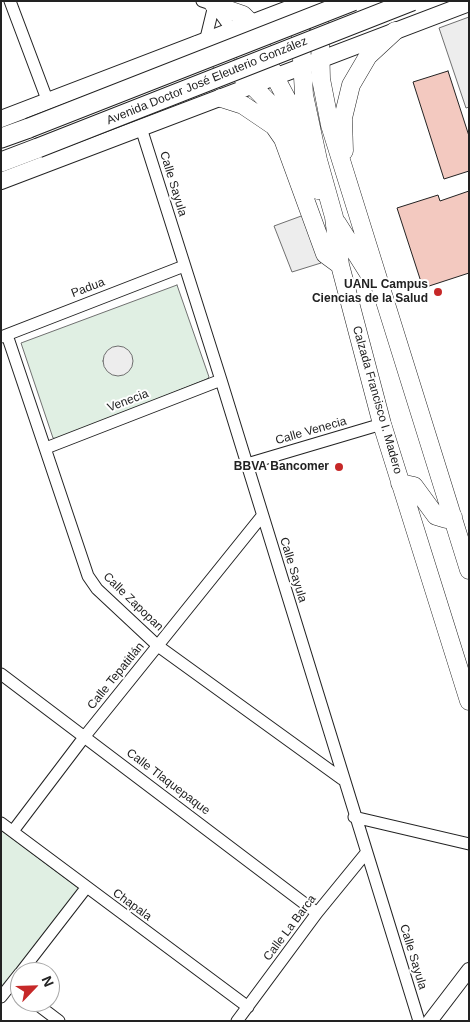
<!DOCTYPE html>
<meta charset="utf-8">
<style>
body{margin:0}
#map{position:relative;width:470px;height:1022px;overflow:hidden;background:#fff;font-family:Arial,sans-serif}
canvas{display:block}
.frame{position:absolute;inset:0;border:2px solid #222;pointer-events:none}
.north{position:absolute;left:10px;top:962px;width:50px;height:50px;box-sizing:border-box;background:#fff;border:1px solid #a7a7a7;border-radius:50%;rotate:66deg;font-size:14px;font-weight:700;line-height:20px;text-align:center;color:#222}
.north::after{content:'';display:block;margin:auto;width:18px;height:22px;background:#c62828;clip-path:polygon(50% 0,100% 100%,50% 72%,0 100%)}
</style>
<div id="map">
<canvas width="470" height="1022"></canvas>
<div class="frame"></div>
<div class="north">N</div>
</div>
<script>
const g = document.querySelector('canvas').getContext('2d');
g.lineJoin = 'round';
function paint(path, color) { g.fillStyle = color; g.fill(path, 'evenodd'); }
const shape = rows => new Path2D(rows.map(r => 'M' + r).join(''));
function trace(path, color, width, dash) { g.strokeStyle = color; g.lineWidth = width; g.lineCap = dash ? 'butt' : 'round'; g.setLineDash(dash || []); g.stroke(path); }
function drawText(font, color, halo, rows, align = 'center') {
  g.font = font + ' Arial,sans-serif'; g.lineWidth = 4; g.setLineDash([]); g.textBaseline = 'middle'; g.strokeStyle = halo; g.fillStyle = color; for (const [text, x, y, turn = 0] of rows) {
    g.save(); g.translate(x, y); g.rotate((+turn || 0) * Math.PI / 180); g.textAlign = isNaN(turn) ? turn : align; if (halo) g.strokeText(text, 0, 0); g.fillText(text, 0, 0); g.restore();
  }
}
const green = shape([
 [177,285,209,377,207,379,58,439,53,438,21,343,177,285],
 [1,830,81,890,1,992,1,830]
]);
paint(green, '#e0efe3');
trace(green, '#6f6f6f', 1);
const parking = shape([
 [469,17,469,107,466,108,439,28,469,17],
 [304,215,321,263,292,272,274,226,304,215],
 '103 361a15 15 0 1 1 30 0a15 15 0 1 1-30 0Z'
]);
paint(parking, '#ededed');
trace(parking, '#6f6f6f', 1);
const building = shape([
 [448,71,469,136,469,171,444,179,413,82,448,71],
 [469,191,469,273,423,288,397,208,438,195,440,201,469,191]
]);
paint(building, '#f3c9c0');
trace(building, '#222', 1);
const minor = shape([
 [10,1,48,102],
 [202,1,214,5,232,30],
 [205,42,214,5],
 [141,128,221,380,419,1021],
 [7,335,88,576,97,589,158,646,342,779],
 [1,337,184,266],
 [46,448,221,380],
 [247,464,382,424],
 [1,674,317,913],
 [354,817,469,844],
 [1,823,248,1007],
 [13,831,85,736,262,516],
 [21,972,86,888],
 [1,997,20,973],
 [34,1002,59,1021],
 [237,1021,317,913,366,853]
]);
const tertiary = shape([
 [430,1021,469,970]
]);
const secondary = shape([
 [1,119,309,1],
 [1,181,469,3]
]);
const primary = shape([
 [319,1,321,79,330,125,469,570],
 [299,4,304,95,318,160,334,217,340,265,382,424,469,701],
 [214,5,243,15,251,23,275,77,306,135],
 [232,30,257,76],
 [197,45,245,78,277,111,294,136,318,190],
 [221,98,243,105,274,126,283,139,325,254,340,265],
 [344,151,343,118,351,85,368,56,395,31],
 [337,223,371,277],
 [400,483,414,486,436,516,446,519,453,517]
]);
const trunk = shape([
 [1,138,29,128],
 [1,162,38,148]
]);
trace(minor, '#222', 13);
trace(tertiary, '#222', 16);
trace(secondary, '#222', 18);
trace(primary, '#222', 19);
trace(trunk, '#222', 21);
trace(minor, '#fff', 11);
trace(tertiary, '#fff', 14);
trace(secondary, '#fff', 16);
trace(primary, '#fff', 18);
trace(trunk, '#fff', 19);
const trunkBridge = shape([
 [29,128,353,1],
 [38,148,412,1]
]);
trace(trunkBridge, '#222', 21, []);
trace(trunkBridge, '#fff', 19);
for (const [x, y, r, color] of [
 [438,292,5,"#c62828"],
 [339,467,5,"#c62828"]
]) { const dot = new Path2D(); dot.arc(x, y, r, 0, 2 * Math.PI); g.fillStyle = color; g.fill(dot); trace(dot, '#fff', 2); }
drawText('12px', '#222', '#fff', [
 ["Avenida Doctor José Eleuterio González",207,81,-22],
 ["Calle Sayula",173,184,73],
 ["Padua",88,288,-21],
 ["Calzada Francisco I. Madero",377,400,74],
 ["Venecia",128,401,-21],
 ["Calle Venecia",311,431,-16],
 ["Calle Sayula",293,570,73],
 ["Calle Zapopan",133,602,44],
 ["Calle Tepatitlán",116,676,-51],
 ["Calle Tlaquepaque",168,782,37],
 ["Chapala",132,905,36],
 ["Calle La Barca",290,928,-53],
 ["Calle Sayula",413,957,73]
]);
drawText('bold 12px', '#222', '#fff', [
 ["UANL Campus",428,285],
 ["Ciencias de la Salud",428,299],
 ["BBVA Bancomer",329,467]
], 'right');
</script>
